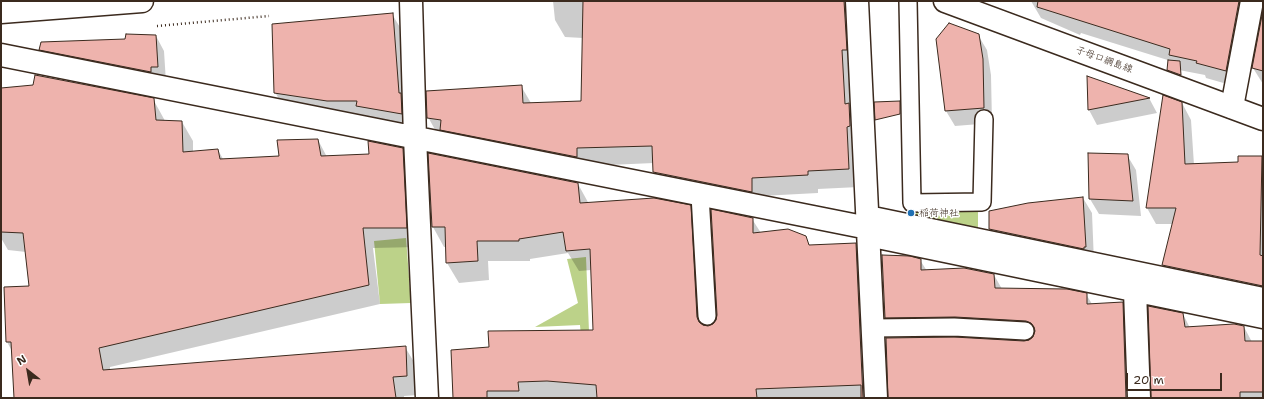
<!DOCTYPE html>
<meta charset="utf-8">
<style>
body{margin:0}
#map{position:relative;width:1264px;height:399px;overflow:hidden;background:#fff;font-family:"Shantell Sans",sans-serif}
canvas{display:block}
.frame{position:absolute;inset:0;border:2px solid #3b2a1e;pointer-events:none}
.north{position:absolute;left:8px;top:351px;width:40px;height:40px;-webkit-text-stroke:3px #fff;paint-order:stroke;rotate:329deg;font-size:11px;font-weight:700;line-height:16px;text-align:center;color:#3b2a1e}
.north::after{content:'';display:block;margin:auto;width:14px;height:18px;background:#3b2a1e;clip-path:polygon(50% 0,100% 100%,50% 72%,0 100%)}
.scale{position:absolute;left:1126px;top:373px;width:96px;height:18px;box-sizing:border-box;border:2px solid #3b2a1e;border-top:0;padding-left:5px;font-size:12px;line-height:14px;white-space:nowrap;color:#3b2a1e;-webkit-text-stroke:3px #fff;paint-order:stroke}
</style>
<div id="map">
<canvas width="1264" height="399"></canvas>
<div class="frame"></div>
<div class="north">N</div>
<div class="scale">20 m</div>
</div>
<script>
const g = document.querySelector('canvas').getContext('2d');
g.lineJoin = 'round';
function paint(path, color) { g.fillStyle = color; g.fill(path, 'evenodd'); }
const shape = rows => new Path2D(rows.map(r => 'M' + r).join(''));
function trace(path, color, width, dash) { g.strokeStyle = color; g.lineWidth = width; g.lineCap = dash ? 'butt' : 'round'; g.setLineDash(dash || []); g.stroke(path); }
function drawText(font, color, halo, rows, align = 'center') {
  g.font = font + ' "Shantell Sans","Klee One",sans-serif'; g.lineWidth = 3; g.setLineDash([]); g.textBaseline = 'middle'; g.strokeStyle = halo; g.fillStyle = color; for (const [text, x, y, turn = 0] of rows) {
    g.save(); g.translate(x, y); g.rotate((+turn || 0) * Math.PI / 180); g.textAlign = isNaN(turn) ? turn : align; if (halo) g.strokeText(text, 0, 0); g.fillText(text, 0, 0); g.restore();
  }
}
paint(shape([
 [961,205,978,209,978,230,908,217,913,209,950,213],
 [406,238,411,303,380,304,374,241],
 [586,257,591,381,585,381,580,325,535,327,578,303,567,259]
]), '#bcd289');
paint(shape([
 [553,1,854,1,859,187,818,189,818,193,761,196,664,190,654,172,654,163,586,166,438,135,428,117,521,86,531,103,582,102,583,38,565,37,555,20],
 [1031,1,1263,1,1263,4,1256,4,1234,86,1206,78,1205,75,1179,70,1174,62,1081,33,1080,35,1041,18],
 [392,14,401,29,407,104,410,128,366,121,363,116,336,116,284,108,275,92],
 [1263,15,1263,84,1253,68],
 [978,35,987,50,991,75,992,123,955,126,946,111],
 [156,36,164,51,166,82,49,65,41,50],
 [1088,78,1149,98,1157,113,1097,125,1089,110],
 [1,89,153,99,164,119,165,121,182,122,193,141,193,152,218,150,223,159,280,157,318,140,327,157,370,155,402,149,414,168,417,247,373,248,380,304,110,367,110,371,405,347,417,367,418,395,404,396,404,398,15,398,12,351,7,342,30,287,26,252,8,250,1,238],
 [1182,103,1191,120,1194,165,1239,163,1239,157,1263,157,1263,300,1173,282,1163,265,1173,224,1156,224,1147,208],
 [1089,154,1127,155,1136,170,1141,216,1099,214,1090,199],
 [578,184,589,204,690,206,702,226,707,327,713,325,717,321,752,219,761,233,805,237,810,246,856,244,867,264,874,398,454,398,490,348,594,331,591,270,579,271,568,253,530,259,530,261,488,261,489,280,459,283,447,263,446,247,444,247,433,227],
 [1083,198,1092,213,1094,262,999,244,990,229],
 [920,260,927,271,994,275,1002,289,1086,294,1092,304,1122,303,1131,318,1134,398,890,398,1030,341,1034,336,964,332,894,333,886,318],
 [1183,314,1190,328,1244,327,1252,342,1263,342,1263,398,1152,398]
]), '#0003');
const building = shape([
 [583,1,844,1,847,50,842,50,845,104,849,103,850,126,847,127,849,169,808,171,808,175,752,178,752,192,653,172,652,146,577,148,577,157,440,130,441,120,427,118,426,91,522,85,523,103,581,101,583,1],
 [1038,1,1239,1,1226,71,1196,63,1197,61,1169,55,1170,49,1037,7,1038,1],
 [1263,10,1263,71,1252,68,1263,10],
 [393,13,399,93,401,93,402,114,356,106,357,101,327,101,274,93,272,24,393,13],
 [949,23,979,34,983,59,984,108,945,111,936,39,949,23],
 [126,34,156,35,158,67,151,67,151,72,39,50,41,42,125,39,126,34],
 [1168,60,1180,61,1181,75,1167,70,1168,60],
 [35,75,154,98,156,120,182,121,183,152,218,149,220,159,279,156,277,140,318,139,321,156,369,154,368,141,403,148,407,228,363,228,369,285,99,348,103,370,406,346,407,376,393,377,396,398,14,398,11,342,6,342,4,287,29,286,23,233,1,232,1,88,33,85,35,75],
 [1087,76,1150,98,1088,110,1087,76],
 [1163,95,1182,102,1185,164,1238,162,1238,156,1262,156,1260,255,1263,256,1263,286,1162,265,1176,208,1146,208,1163,95],
 [900,101,900,114,875,120,874,102,900,101],
 [428,153,578,183,580,203,654,198,691,205,697,317,699,322,703,325,708,326,713,324,716,320,717,315,711,209,753,218,753,233,788,229,806,236,809,245,856,243,863,398,861,398,861,385,756,389,757,398,597,398,596,385,547,381,518,382,519,391,487,391,487,398,453,398,451,350,489,347,488,331,593,330,590,249,566,251,563,232,519,239,519,241,477,241,478,261,446,263,445,227,432,227,428,153],
 [1088,153,1128,154,1133,201,1089,199,1088,153],
 [1083,197,1086,247,1084,247,1084,249,989,229,989,211,1028,203,1083,197],
 [882,255,910,256,921,259,921,270,964,268,994,274,995,288,1067,289,1087,293,1087,304,1123,302,1126,398,888,398,886,338,954,337,1024,341,1029,340,1033,337,1035,331,1034,327,1031,323,1026,321,955,317,885,318,882,255],
 [1148,306,1183,313,1185,327,1234,324,1244,326,1245,341,1263,341,1263,392,1240,392,1240,398,1151,398,1148,306]
]);
paint(building, '#eeb3ad');
trace(building, '#3b2a1e', 1);
const lane = shape([
 [908,1,912,203,982,202,984,119],
 [700,195,707,316],
 [873,328,954,327,1025,331]
]);
const street = shape([
 [411,1,415,138,427,398],
 [857,1,876,398],
 [1,55,868,228],
 [1232,107,1252,1],
 [868,217,1263,299],
 [868,235,1263,317],
 [1135,291,1139,398]
]);
const secondary = shape([
 [945,1,1263,119],
 [1,12,142,1]
]);
trace(lane, '#3b2a1e', 20);
trace(street, '#3b2a1e', 25);
trace(secondary, '#3b2a1e', 25);
trace(shape([
 [157,26,269,16]
]), '#3b2a1e', 2.5, [1, 3]);
trace(lane, '#fff', 17);
trace(street, '#fff', 22);
trace(secondary, '#fff', 22);
for (const [x, y, r, color] of [
 [911,213,4,"#1f6fb2"]
]) { const dot = new Path2D(); dot.arc(x, y, r, 0, 2 * Math.PI); g.fillStyle = color; g.fill(dot); trace(dot, '#fff', 1.5); }
drawText('10px', '#3b2a1e', '#fff', [
 ["子母口綱島線",1104,60,20]
]);
drawText('10px', '#3b2a1e', '#fff', [
 ["稲荷神社",919,213]
], 'left');
</script>
